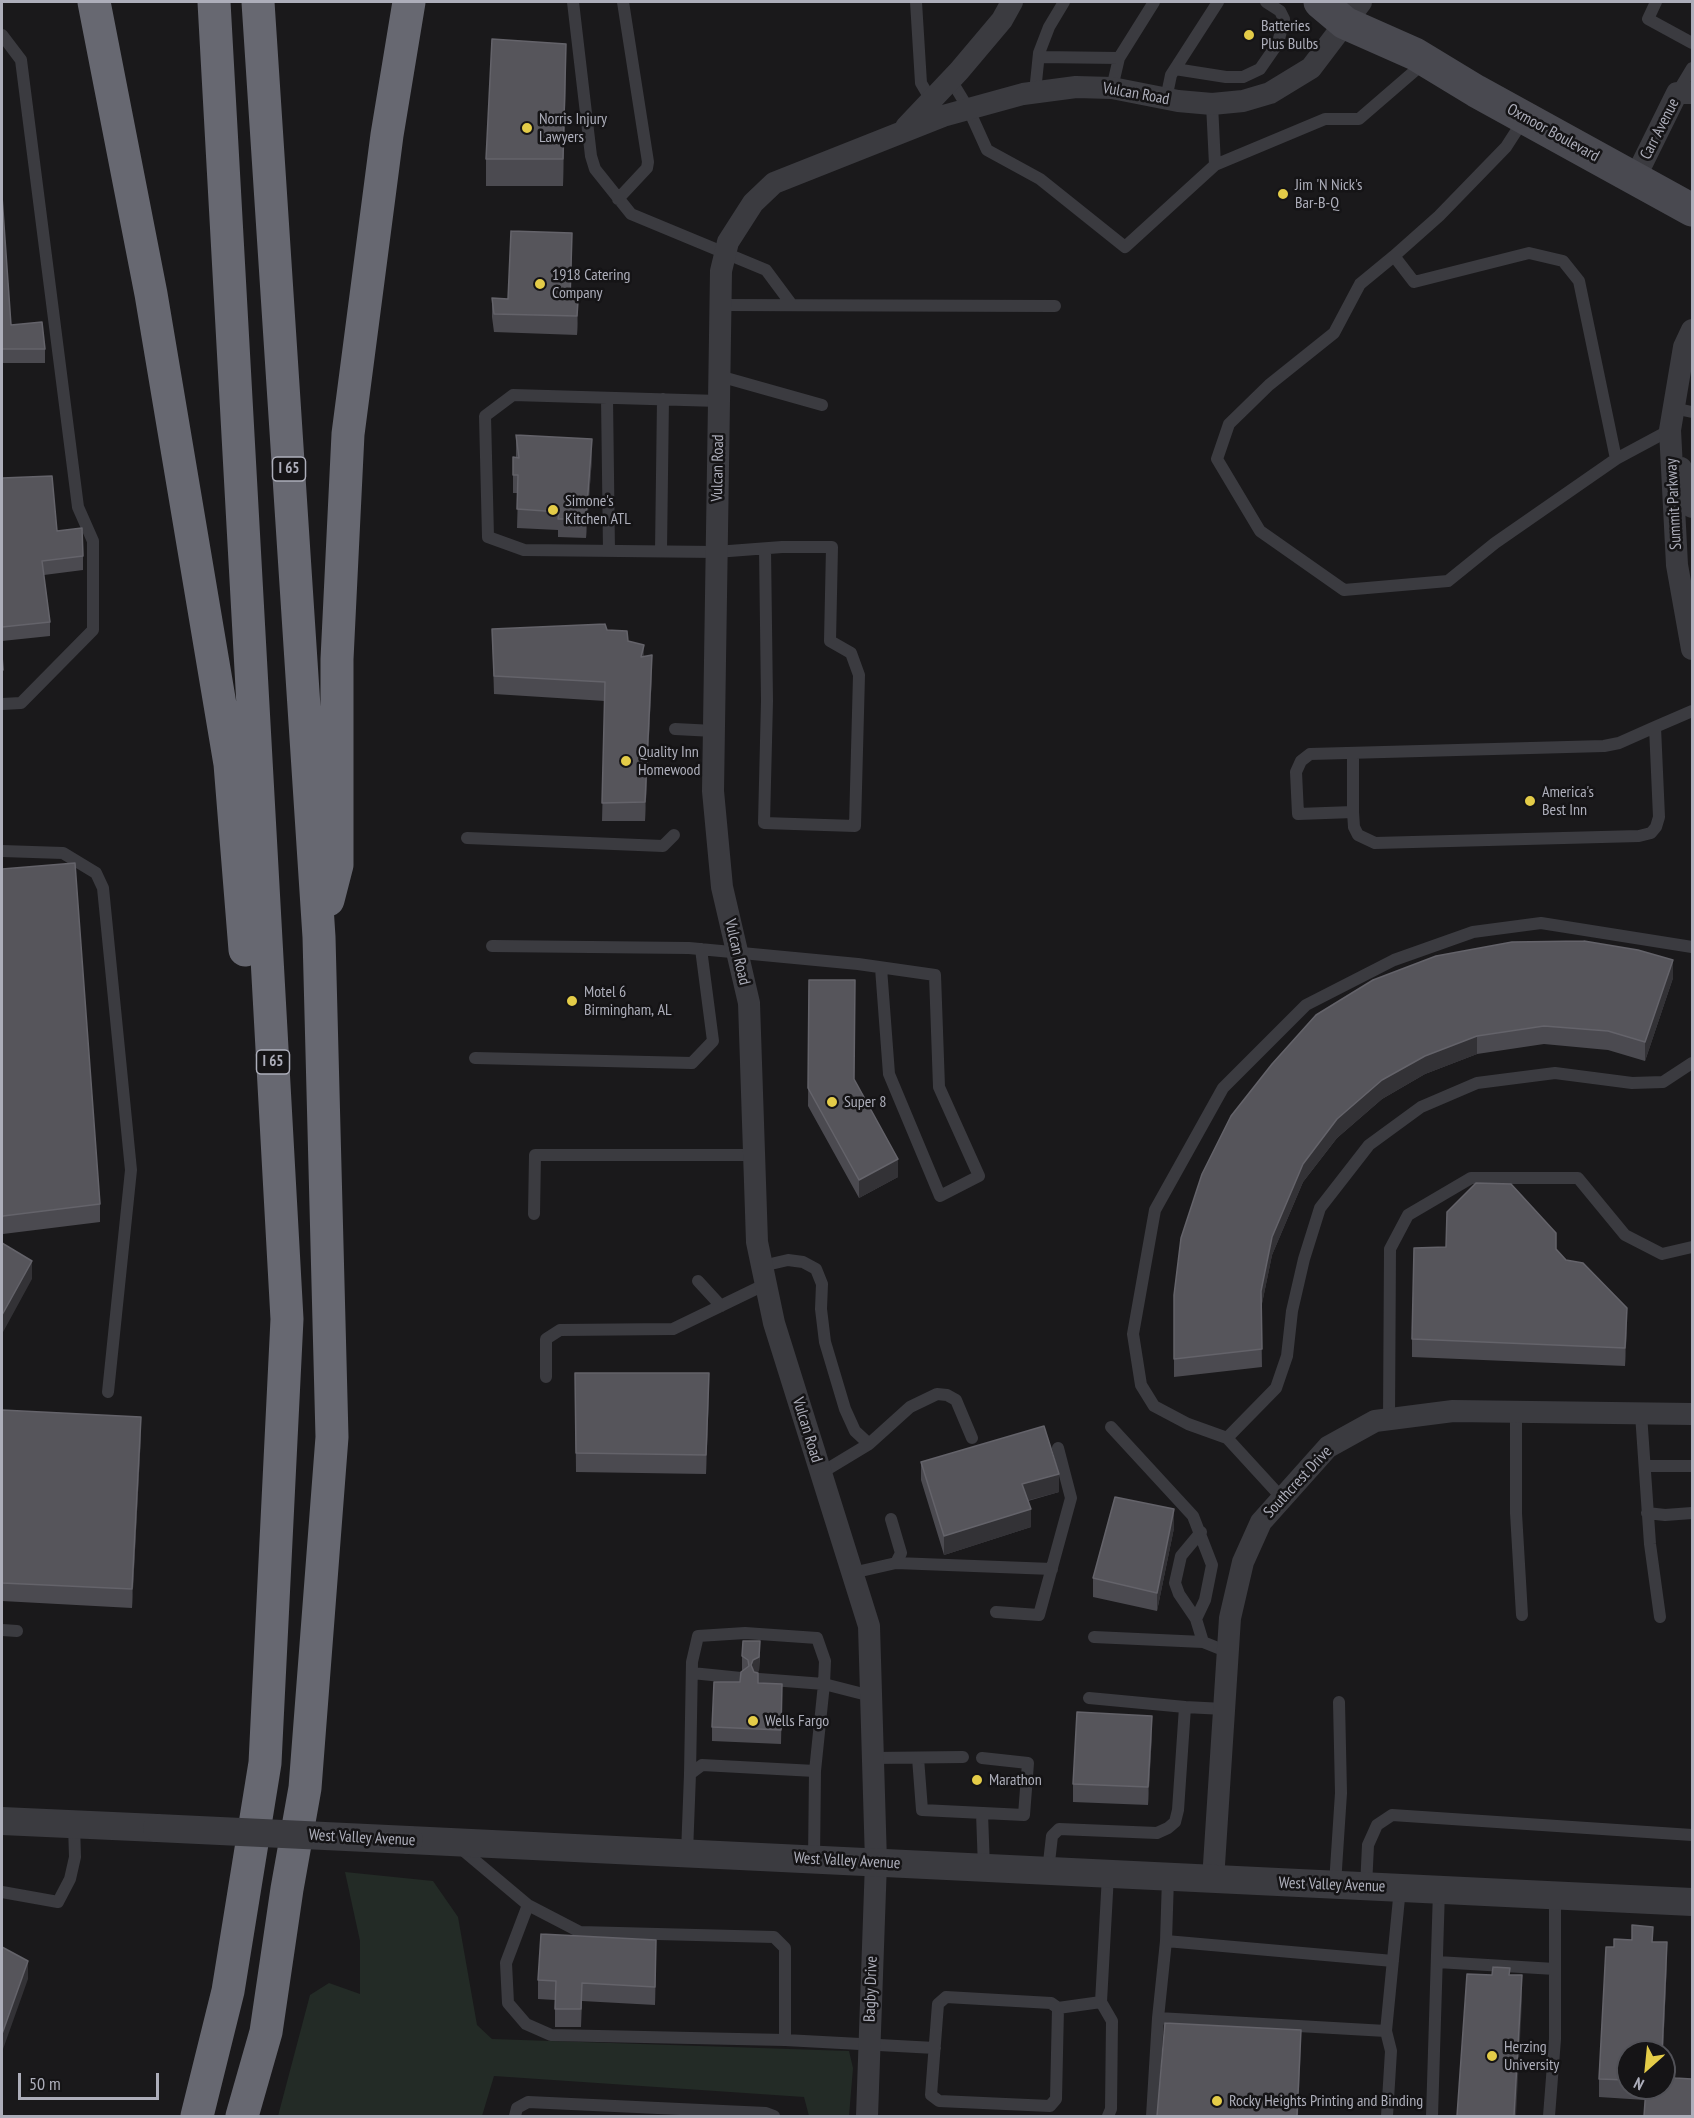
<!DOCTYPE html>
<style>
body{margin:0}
#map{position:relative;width:1694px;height:2118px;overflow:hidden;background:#1a191b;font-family:"PT Sans Narrow",sans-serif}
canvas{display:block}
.frame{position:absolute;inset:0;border:3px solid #adaeba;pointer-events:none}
.north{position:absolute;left:1616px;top:2040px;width:60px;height:60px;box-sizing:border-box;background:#151416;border:2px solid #525258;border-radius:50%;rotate:207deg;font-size:16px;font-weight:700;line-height:24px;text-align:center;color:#adaeba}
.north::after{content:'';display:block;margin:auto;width:21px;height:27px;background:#e4cc48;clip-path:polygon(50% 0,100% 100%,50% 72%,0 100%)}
.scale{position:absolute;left:18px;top:2073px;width:141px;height:27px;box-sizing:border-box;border:3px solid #adaeba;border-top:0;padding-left:8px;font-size:18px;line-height:21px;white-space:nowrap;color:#adaeba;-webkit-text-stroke:4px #151416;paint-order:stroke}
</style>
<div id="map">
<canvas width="1694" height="2118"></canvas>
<div class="frame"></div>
<div class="north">N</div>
<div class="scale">50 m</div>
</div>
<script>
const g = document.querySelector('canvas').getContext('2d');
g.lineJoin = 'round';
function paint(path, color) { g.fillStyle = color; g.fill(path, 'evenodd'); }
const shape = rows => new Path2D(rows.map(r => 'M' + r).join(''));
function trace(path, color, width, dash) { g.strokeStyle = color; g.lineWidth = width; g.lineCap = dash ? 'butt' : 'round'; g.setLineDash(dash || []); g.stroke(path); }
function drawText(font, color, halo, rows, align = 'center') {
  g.font = font + ' "PT Sans Narrow",sans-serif'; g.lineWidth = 5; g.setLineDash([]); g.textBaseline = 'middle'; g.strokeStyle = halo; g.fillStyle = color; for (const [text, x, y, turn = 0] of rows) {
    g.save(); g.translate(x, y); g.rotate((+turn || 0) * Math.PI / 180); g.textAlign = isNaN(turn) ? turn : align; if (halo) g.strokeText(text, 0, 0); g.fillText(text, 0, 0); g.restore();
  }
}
paint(shape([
 [345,1872,433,1881,458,1917,477,2025,492,2039,849,2051,853,2068,849,2116,809,2116,804,2097,494,2076,482,2116,278,2116,310,1995,329,1983,360,1994,360,1941]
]), '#232b26');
trace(shape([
 [573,2,591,156,595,169,631,214,766,270,792,305],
 [916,2,921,83,934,105],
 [1656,2,1648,19,1692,43],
 [2,35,21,60,78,507,93,541,93,630,21,703,2,704],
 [1039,57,1119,58],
 [1175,69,1226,77,1243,77,1260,69,1278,43,1284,19,1280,11,1266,2],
 [951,80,968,108,987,150,1040,179,1125,247,1215,165,1212,104],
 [1112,88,1119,58,1154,2],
 [1035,92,1039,53,1049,27,1064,2],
 [1677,93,1692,68],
 [1166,99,1171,75,1218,2],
 [1524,119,1506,147,1439,216,1394,256,1414,282,1529,253,1563,261,1579,281,1616,459,1670,430],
 [1215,165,1325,119,1359,119,1425,62],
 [618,199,647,168,648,162,623,2],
 [1394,256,1360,284,1334,333,1269,385,1229,424,1217,459,1260,531,1344,590,1448,581,1495,543,1616,459],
 [720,305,1055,306],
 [719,376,822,405],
 [607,398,609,551],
 [719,401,513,395,485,416,488,537,524,550,716,552,782,547,832,547,830,641,851,653,859,675,855,826,764,823,767,701,765,549],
 [1673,408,1692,412],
 [661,551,663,399],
 [1655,727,1659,817,1656,827,1651,833,1639,836,1375,843,1358,835,1354,827,1353,812,1298,814,1296,772,1301,761,1310,754,1604,746,1619,743,1655,727,1692,711],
 [675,729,714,731],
 [1353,812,1353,753],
 [467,838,663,846,674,835],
 [2,851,63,853,96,873,103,888,131,1170,108,1392],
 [492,946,689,948,858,964,935,975,939,1087,979,1176,940,1196,889,1074,881,968],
 [475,1058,692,1063,713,1041,701,949],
 [534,1214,535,1155,754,1155],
 [762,1266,788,1260,803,1262,816,1269,822,1284,821,1309,825,1342,845,1409,855,1431,869,1444],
 [698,1281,721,1306],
 [546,1377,546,1339,560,1330,673,1329,766,1284],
 [1516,1412,1516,1513,1522,1615],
 [1641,1414,1650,1544,1660,1617],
 [1389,1419,1390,1249,1408,1215,1471,1178,1578,1178,1625,1235,1662,1254,1692,1247],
 [1111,1427,1193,1516,1212,1565,1205,1600,1196,1619,1203,1642,1228,1652],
 [1227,1438,1276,1388,1287,1356,1292,1311,1304,1259,1320,1208,1369,1145,1421,1107,1477,1083,1555,1073,1632,1083,1663,1082,1692,1063],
 [1645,1466,1692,1466],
 [821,1473,869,1444,910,1407,937,1394,947,1395,956,1400,972,1438],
 [1282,1498,1227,1438,1188,1424,1154,1406,1141,1385,1133,1334,1155,1210,1223,1088,1306,1005,1394,960,1473,932,1541,923,1692,947],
 [1647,1513,1665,1515,1692,1513],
 [896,1563,1052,1569],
 [852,1573,896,1563,901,1553,891,1519],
 [996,1612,1039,1615,1071,1498,1058,1448],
 [1196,1619,1179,1594,1175,1583,1181,1556,1201,1532],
 [2,1630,17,1631],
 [1094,1637,1203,1642],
 [692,1673,741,1678],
 [759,1679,824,1684,815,1771],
 [1089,1698,1185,1707],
 [873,1758,963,1757],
 [918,1758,922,1810,1024,1815,1028,1763,982,1758],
 [690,1774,692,1662,698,1636,745,1633,817,1638,825,1661,824,1684,871,1696],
 [982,1813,984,1868],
 [459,1847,528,1905,580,1932,774,1937,785,1948,785,2040,935,2048],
 [687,1853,690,1774,702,1765,815,1771,814,1859],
 [1048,1871,1052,1836,1059,1829,1157,1833,1168,1828,1175,1822,1178,1810,1185,1707,1224,1709],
 [1168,1878,1166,1941,1158,2018,1386,2031,1400,1888],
 [1335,1884,1341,1793,1339,1702],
 [1366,1887,1368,1845,1377,1825,1392,1815,1692,1835],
 [2,1892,58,1902,70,1879,75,1857,74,1825],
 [528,1905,506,1963,508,2003,526,2024,551,2035,785,2040],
 [1166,1941,1393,1961],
 [1437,1962,1555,1969],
 [1101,2002,1112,2021,1111,2109,1108,2116],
 [1058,2008,1051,2003,946,1997,938,2004,931,2095,939,2101,1050,2106,1056,2099,1058,2008,1101,2002,1108,1875],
 [1386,2031,1391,2051,1387,2116],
 [515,2116,517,2108,528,2102,766,2113,774,2116],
 [1152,2116,1158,2018],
 [1432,2116,1439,1890],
 [1549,2116,1555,2039,1555,1896]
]), '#3b3b40', 12);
trace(shape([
 [906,127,959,71,1002,20,1012,2],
 [1635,178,1677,93,1692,93],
 [1692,330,1684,347,1670,430,1677,565,1692,649],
 [1681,468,1692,507],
 [1213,1880,1230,1618,1243,1562,1261,1522,1328,1447,1375,1421,1453,1411,1692,1414],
 [867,2116,876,1862,869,1626,774,1323,757,1242,749,1003,722,887,713,791,721,271,728,242,753,203,774,183,943,116,1023,94,1076,87,1112,88,1178,101,1212,104,1243,101,1270,93,1311,68,1361,2]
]), '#3b3b40', 22);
trace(shape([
 [2,1821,157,1828],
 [409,1840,1692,1902]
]), '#3b3b40', 28);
trace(shape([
 [1320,2,1345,23,1415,54,1476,91,1692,210]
]), '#494950', 33);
trace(shape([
 [94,2,151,294,230,764,245,950],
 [328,900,337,865,337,659,348,434,387,135,409,2],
 [197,2116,228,1991,265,1763,287,1319,214,2],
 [242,2116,266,2032,287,1889,305,1788,332,1437,319,937,258,2]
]), '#676871', 33);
trace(shape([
 [157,1828,409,1840]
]), '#3b3b40', 28);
paint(shape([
 [566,71,563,186,486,186,486,159],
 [2,196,11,325,45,349,45,363,2,363],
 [572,251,570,300,578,319,577,335,494,332,492,317,492,298,508,299],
 [516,435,592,458,586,538,558,537,558,530,517,528,518,493,513,493,513,475,516,458],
 [2,467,2,478,83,556,83,570,44,575,50,622,50,636,2,641],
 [492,629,607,630,628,641,644,657,652,673,645,821,602,821,605,701,494,694],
 [2,655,3,670,3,684,2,684],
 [2,869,100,1204,100,1222,3,1234],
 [1673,978,1645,1061,1608,1050,1544,1044,1477,1054,1425,1074,1382,1099,1337,1138,1303,1182,1272,1255,1261,1308,1262,1367,1174,1377,1174,1295,1272,1064],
 [809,980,898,1177,859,1198,808,1106],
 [1556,1249,1627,1326,1625,1366,1412,1357,1412,1339],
 [575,1373,709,1391,706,1474,576,1472],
 [2,1410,141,1435,132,1608,2,1601],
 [921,1462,1059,1492,1028,1501,1031,1527,944,1555,921,1480],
 [1174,1528,1157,1611,1093,1597,1093,1578],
 [760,1655,759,1671,756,1672,758,1683,782,1697,781,1744,712,1741,712,1727,740,1682,743,1671,742,1670,742,1656],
 [1152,1734,1148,1805,1073,1802,1073,1784],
 [1653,1942,1667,1961,1663,2052,1628,2052,1628,2088,1664,2088,1645,2100,1599,2097,1599,2079,1614,1947],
 [656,1959,655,2005,582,2001,581,2027,555,2027,555,2000,538,1999,538,1980]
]), '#4b4a50');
paint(shape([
 [566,44,566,71,563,186,563,159],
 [578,301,578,319,577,335,577,316],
 [592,439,592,458,586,538,586,519],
 [644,645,644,663,641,657],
 [652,655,652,673,645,821,645,802],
 [1673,960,1673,978,1645,1061,1645,1042],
 [1477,1036,1477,1054,1425,1074,1382,1099,1337,1138,1303,1182,1272,1255,1261,1309,1261,1291,1272,1237,1303,1164,1337,1119,1382,1080,1425,1056],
 [898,1159,898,1177,859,1198,859,1180],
 [3,1216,3,1234,2,1237,2,1218],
 [32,1261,32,1279,2,1334,2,1315],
 [1627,1308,1627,1326,1625,1366,1625,1348],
 [709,1373,709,1391,706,1474,706,1455],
 [141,1417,141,1435,132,1608,132,1589],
 [1059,1474,1059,1492,1022,1502,1022,1484],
 [1031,1509,1031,1527,944,1555,944,1536],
 [1174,1509,1174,1528,1157,1611,1157,1593],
 [760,1641,759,1671,753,1674,751,1665],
 [1152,1716,1152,1734,1148,1805,1148,1787],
 [656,1940,656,1959,655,2005,655,1987],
 [1667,1942,1667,1961,1663,2052,1662,2052],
 [28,1961,28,1979,2,2052,2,2034],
 [1522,1975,1522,2002,1516,2116,1514,2116],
 [1301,2030,1301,2048,1298,2116,1297,2116]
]), '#333236');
const building = shape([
 [492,39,566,44,563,159,486,159,492,39],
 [2,196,11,325,42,322,45,349,2,349,2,196],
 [511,231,572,233,570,300,578,301,577,316,494,314,492,298,508,299,511,231],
 [516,435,592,439,586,519,558,519,559,512,517,509,518,475,513,475,513,457,519,458,516,435],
 [2,467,2,478,52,476,57,531,82,528,83,556,42,561,50,622,2,627,2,467],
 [605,624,607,630,627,631,628,641,644,645,641,657,652,655,645,802,602,803,605,682,494,676,492,629,605,624],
 [2,655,3,670,2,670,2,655],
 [75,863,100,1204,3,1216,2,1218,2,869,75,863],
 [1584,941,1638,950,1673,960,1645,1042,1608,1031,1544,1026,1477,1036,1425,1056,1382,1080,1337,1119,1303,1164,1272,1237,1261,1291,1262,1349,1174,1359,1174,1295,1181,1238,1202,1174,1231,1116,1272,1064,1316,1015,1373,980,1436,956,1512,942,1584,941],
 [809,980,855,980,854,1079,898,1159,859,1180,808,1088,809,980],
 [1476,1183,1511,1184,1556,1233,1556,1249,1566,1260,1583,1263,1627,1308,1625,1348,1412,1339,1414,1248,1446,1247,1447,1212,1476,1183],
 [2,1243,32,1261,2,1315,2,1243],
 [575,1373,709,1373,706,1455,576,1453,575,1373],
 [2,1410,141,1417,132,1589,2,1583,2,1410],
 [1044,1426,1059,1474,1022,1484,1031,1509,944,1536,921,1462,1044,1426],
 [1115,1497,1174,1509,1157,1593,1093,1578,1115,1497],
 [743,1641,760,1641,759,1657,753,1660,751,1665,754,1672,758,1673,758,1683,782,1684,781,1730,712,1727,714,1682,740,1682,741,1672,749,1666,748,1660,742,1656,743,1641],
 [1077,1712,1152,1716,1148,1787,1073,1784,1077,1712],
 [1632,1925,1653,1927,1652,1942,1667,1942,1662,2052,1628,2052,1628,2080,1599,2079,1606,1947,1614,1947,1614,1939,1632,1940,1632,1925],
 [541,1934,656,1940,655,1987,582,1983,581,2009,555,2009,556,1981,538,1980,541,1934],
 [2,1947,28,1961,2,2034,2,1947],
 [1493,1967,1510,1968,1509,1975,1522,1975,1514,2116,1457,2116,1467,1974,1492,1975,1493,1967],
 [1165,2023,1301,2030,1297,2116,1157,2116,1165,2023],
 [1664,2067,1675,2078,1692,2079,1692,2116,1644,2116,1646,2088,1664,2088,1664,2067]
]);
paint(building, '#56555b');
trace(building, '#64636a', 1.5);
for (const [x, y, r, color] of [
 [1249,35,6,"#e4cc48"],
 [527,128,6,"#e4cc48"],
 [1283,194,6,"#e4cc48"],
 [540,284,6,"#e4cc48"],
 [553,510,6,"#e4cc48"],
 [626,761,6,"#e4cc48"],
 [1530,801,6,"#e4cc48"],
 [572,1001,6,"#e4cc48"],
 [832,1102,6,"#e4cc48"],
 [753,1721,6,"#e4cc48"],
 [977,1780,6,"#e4cc48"],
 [1492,2056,6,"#e4cc48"],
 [1217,2101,6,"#e4cc48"]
]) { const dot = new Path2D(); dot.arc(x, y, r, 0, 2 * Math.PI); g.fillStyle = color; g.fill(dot); trace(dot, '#151416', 2); }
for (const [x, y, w] of [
 [289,469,33],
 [273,1062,33]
]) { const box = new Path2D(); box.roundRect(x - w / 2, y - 12, w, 24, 4.5); g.fillStyle = '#151416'; g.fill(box); trace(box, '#adaeba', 1.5); }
drawText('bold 15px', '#adaeba', null, [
 ["I 65",289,469],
 ["I 65",273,1062]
]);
drawText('16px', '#adaeba', '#151416', [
 ["Batteries",1261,26],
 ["Plus Bulbs",1261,44],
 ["Norris Injury",539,119],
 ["Lawyers",539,137],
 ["Jim 'N Nick's",1295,185],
 ["Bar-B-Q",1295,203],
 ["1918 Catering",552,275],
 ["Company",552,293],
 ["Simone's",565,501],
 ["Kitchen ATL",565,519],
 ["Quality Inn",638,752],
 ["Homewood",638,770],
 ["America's",1542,792],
 ["Best Inn",1542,810],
 ["Motel 6",584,992],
 ["Birmingham, AL",584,1010],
 ["Super 8",844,1102],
 ["Wells Fargo",765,1721],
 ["Marathon",989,1780],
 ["Herzing",1504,2047],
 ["University",1504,2065],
 ["Rocky Heights Printing and Binding",1229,2101]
], 'left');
drawText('16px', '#adaeba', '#151416', [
 ["Vulcan Road",1136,94,10],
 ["Carr Avenue",1660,129,-63],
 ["Oxmoor Boulevard",1553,133,29],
 ["Vulcan Road",718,468,-89],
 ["Summit Parkway",1674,504,-93],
 ["Vulcan Road",737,952,77],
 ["Vulcan Road",807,1430,73],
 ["Southcrest Drive",1298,1482,-47],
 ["West Valley Avenue",362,1838,3],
 ["West Valley Avenue",847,1861,3],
 ["West Valley Avenue",1332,1885,2],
 ["Bagby Drive",871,1989,-88]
]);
</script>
